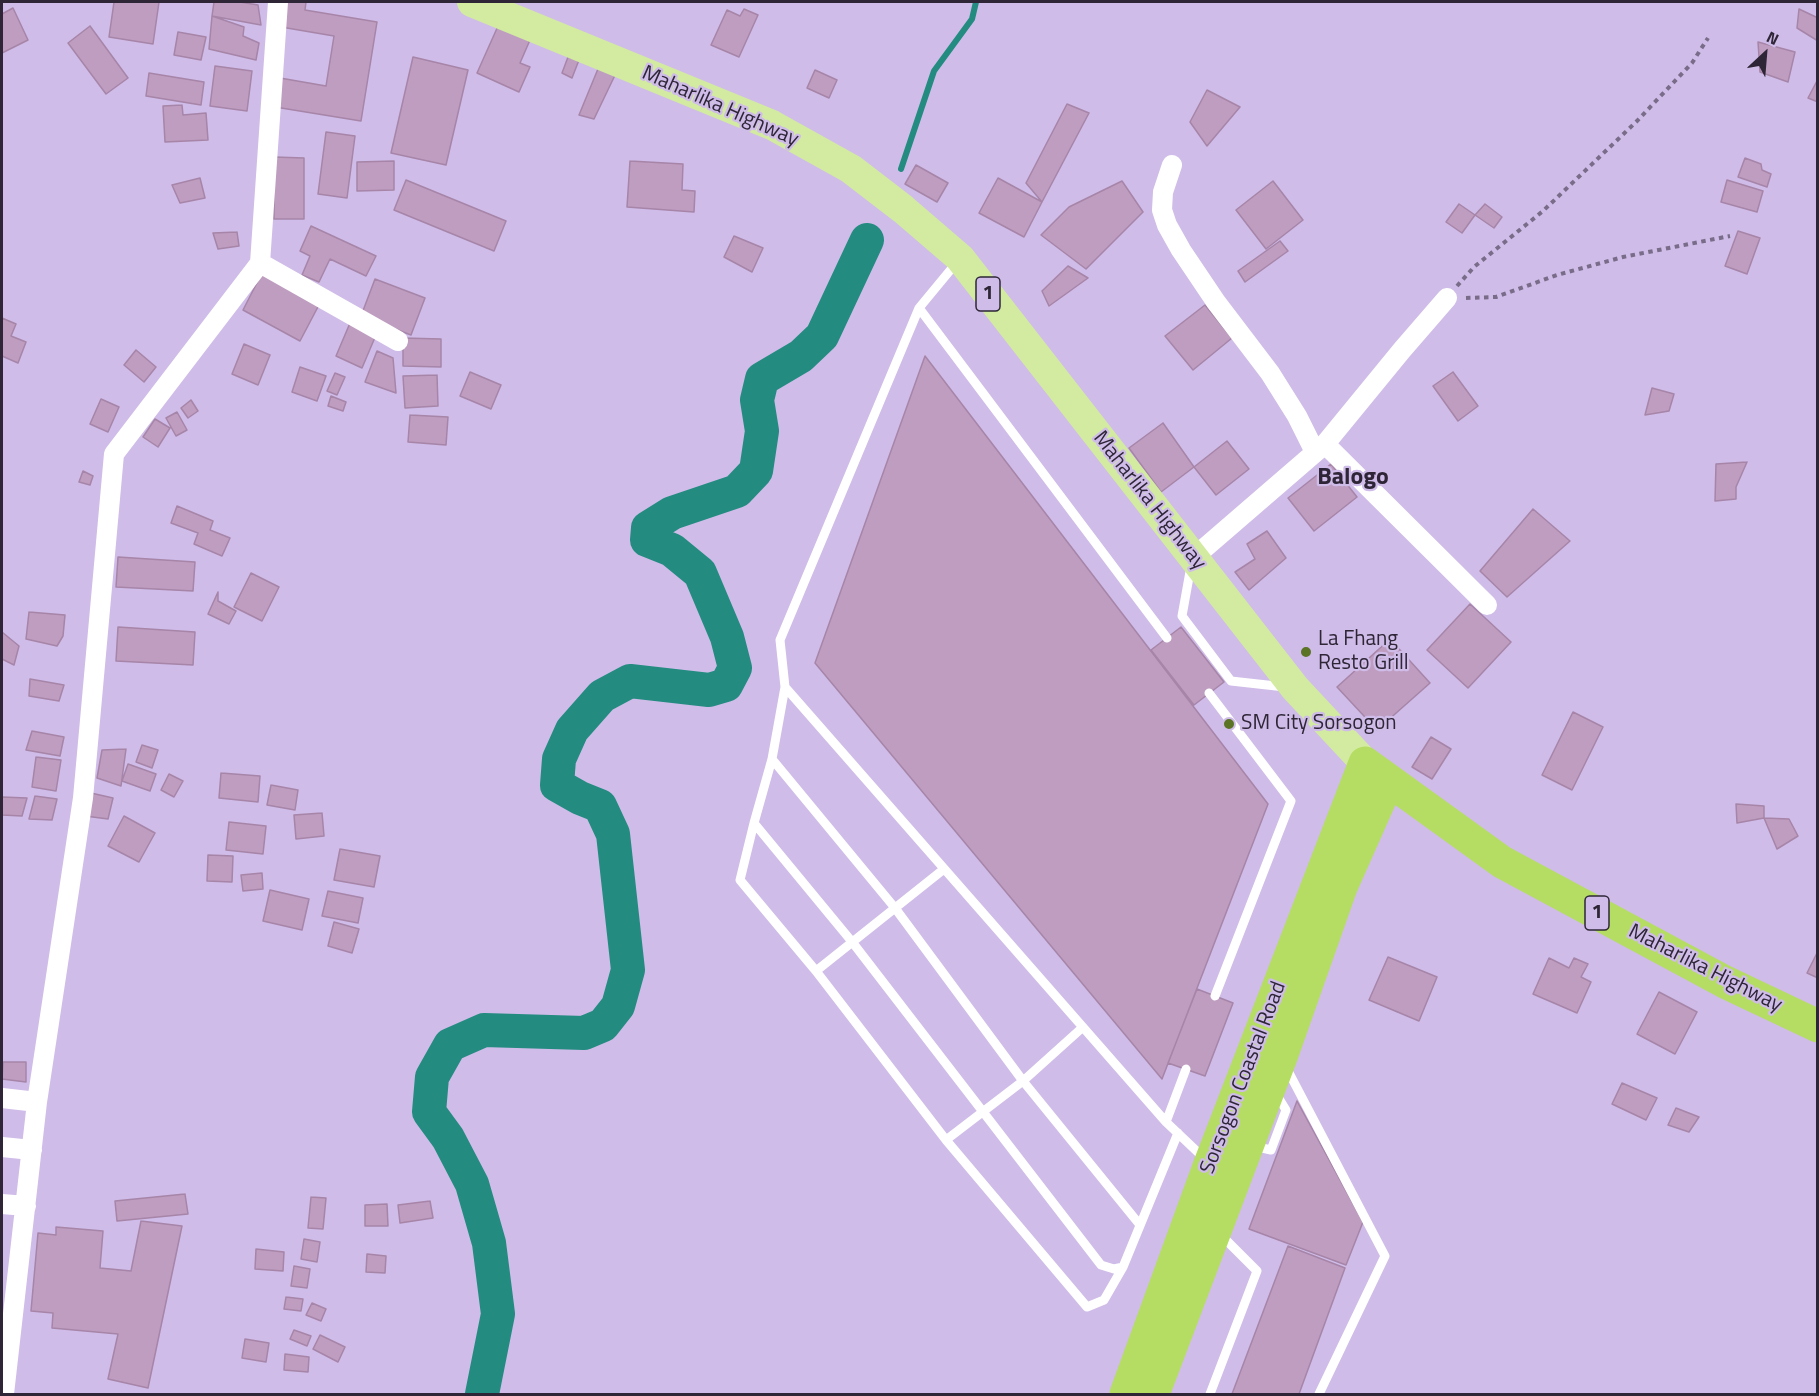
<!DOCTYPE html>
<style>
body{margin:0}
#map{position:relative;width:1819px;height:1396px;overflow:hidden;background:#cfbce8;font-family:"Titillium Web",sans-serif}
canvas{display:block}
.frame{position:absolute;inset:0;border:3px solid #2e2637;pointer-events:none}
.north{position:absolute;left:1735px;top:24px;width:60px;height:60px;-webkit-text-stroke:4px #cfbce8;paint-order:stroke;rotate:26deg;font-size:16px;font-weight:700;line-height:24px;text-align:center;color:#2e2637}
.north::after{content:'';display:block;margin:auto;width:21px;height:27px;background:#2e2637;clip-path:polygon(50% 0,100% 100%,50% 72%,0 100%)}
</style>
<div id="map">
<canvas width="1819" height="1396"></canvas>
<div class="frame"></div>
<div class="north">N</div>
</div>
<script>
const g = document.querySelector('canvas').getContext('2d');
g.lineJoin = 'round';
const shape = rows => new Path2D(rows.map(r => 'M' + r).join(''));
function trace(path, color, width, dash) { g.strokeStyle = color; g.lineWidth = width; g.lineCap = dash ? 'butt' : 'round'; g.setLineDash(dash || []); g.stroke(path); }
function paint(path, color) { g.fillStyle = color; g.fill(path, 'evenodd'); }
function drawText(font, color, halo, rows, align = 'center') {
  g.font = font + ' "Titillium Web",sans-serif'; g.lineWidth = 4.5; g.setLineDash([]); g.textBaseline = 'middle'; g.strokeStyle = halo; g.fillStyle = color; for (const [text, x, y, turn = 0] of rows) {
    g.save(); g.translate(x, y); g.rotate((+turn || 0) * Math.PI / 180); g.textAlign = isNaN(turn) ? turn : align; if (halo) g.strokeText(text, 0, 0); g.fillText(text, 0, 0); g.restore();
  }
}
trace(shape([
 [901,169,934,71,972,19,976,2]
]), '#238b80', 6);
trace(shape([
 [482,1394,498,1314,489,1243,472,1184,448,1138,429,1112,432,1077,450,1045,484,1030,584,1033,603,1025,618,1006,628,970,613,834,600,806,580,798,557,785,559,759,572,730,602,696,630,681,709,690,726,685,735,668,727,637,700,573,672,550,647,540,648,528,672,513,737,491,756,471,762,431,757,400,762,379,801,356,822,336,867,240]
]), '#238b80', 34);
const building = shape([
 [114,2,159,2,153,44,109,37,114,2],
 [214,2,240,2,258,5,261,25,212,16,214,2],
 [285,2,306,2,305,10,377,22,361,121,275,107,280,78,326,86,334,36,281,27,285,2],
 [13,8,28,40,2,53,2,14,13,8],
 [744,9,758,15,739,57,711,45,727,10,740,16,744,9],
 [1799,9,1818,18,1818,41,1797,28,1799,9],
 [212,16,244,27,243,36,259,43,256,60,209,49,212,16],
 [90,26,128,78,106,94,68,43,90,26],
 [498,26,530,40,520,63,530,67,519,92,477,73,498,26],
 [178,32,206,37,201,60,174,55,178,32],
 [1758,42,1795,52,1788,82,1760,72,1758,42],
 [413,57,468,70,446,165,391,153,413,57],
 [568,57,579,60,572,78,562,73,568,57],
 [600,64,617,71,594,119,579,115,600,64],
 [215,66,252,71,247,111,210,106,215,66],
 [815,70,837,80,829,98,807,88,815,70],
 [149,73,204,82,201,105,146,96,149,73],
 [1818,79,1818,102,1808,98,1818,79],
 [1207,90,1240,107,1207,146,1190,122,1207,90],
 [1067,104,1089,113,1042,202,1026,183,1067,104],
 [182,105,183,115,206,113,208,140,165,142,163,106,182,105],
 [326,132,355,136,347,198,318,194,326,132],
 [274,157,304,158,304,219,274,219,274,157],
 [1745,158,1761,164,1762,170,1771,174,1767,187,1738,177,1745,158],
 [394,161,394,190,357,191,357,162,394,161],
 [630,161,683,164,682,190,695,191,694,212,627,207,630,161],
 [916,165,948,183,937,202,905,184,916,165],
 [200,178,205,198,180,203,172,185,200,178],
 [998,178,1042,202,1024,237,979,213,998,178],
 [406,180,506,221,494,251,394,210,406,180],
 [1727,180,1763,191,1757,212,1721,202,1727,180],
 [1122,181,1143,212,1086,269,1041,235,1069,207,1122,181],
 [1273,181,1303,220,1266,249,1236,210,1273,181],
 [1459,204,1475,215,1462,233,1446,222,1459,204],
 [1485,204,1502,217,1494,228,1475,215,1485,204],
 [311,226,376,256,366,276,330,259,319,282,302,275,310,256,300,251,311,226],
 [1738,231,1760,238,1747,274,1725,266,1738,231],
 [237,232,239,246,218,249,213,233,237,232],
 [734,236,763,248,752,272,724,257,734,236],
 [1280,241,1288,251,1245,282,1238,271,1280,241],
 [1068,266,1088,278,1049,306,1042,291,1068,266],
 [262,273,320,303,300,341,243,310,262,273],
 [375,279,425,298,411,335,361,316,375,279],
 [1205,305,1232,338,1193,370,1165,336,1205,305],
 [2,318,16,324,11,336,26,342,18,363,2,356,2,318],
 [350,323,376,335,362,368,336,356,350,323],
 [403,338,441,339,441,367,403,366,403,338],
 [244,344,270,355,258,385,232,374,244,344],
 [136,350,156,367,144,382,124,365,136,350],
 [377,351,393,358,396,393,365,382,377,351],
 [925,356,1268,804,1162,1079,815,663,925,356],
 [300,367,326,376,317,401,292,392,300,367],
 [470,372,501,385,491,409,460,396,470,372],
 [1453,372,1478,406,1458,421,1433,386,1453,372],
 [335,373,345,377,337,395,327,391,335,373],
 [437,375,438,406,405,408,403,376,437,375],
 [1652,388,1674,394,1669,411,1645,415,1652,388],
 [331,396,346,402,343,411,328,406,331,396],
 [101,399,119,407,108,432,90,424,101,399],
 [191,400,198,411,188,418,181,408,191,400],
 [177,412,187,430,176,436,166,418,177,412],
 [410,415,448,417,446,445,408,442,410,415],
 [155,419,170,428,158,447,143,437,155,419],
 [1163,423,1194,467,1161,492,1129,448,1163,423],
 [1227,441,1249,469,1216,495,1194,467,1227,441],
 [1747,462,1736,487,1736,499,1715,501,1716,464,1747,462],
 [1331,464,1357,497,1314,531,1288,498,1331,464],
 [83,471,93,476,90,485,79,482,83,471],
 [177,506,213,521,210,530,230,538,222,556,194,544,198,533,171,523,177,506],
 [1533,509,1570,541,1507,597,1480,571,1533,509],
 [1267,531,1286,558,1249,590,1235,572,1255,559,1247,544,1267,531],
 [118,557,195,562,193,591,116,587,118,557],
 [251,573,279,587,262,621,234,607,251,573],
 [218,592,218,601,236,611,229,624,208,614,218,592],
 [1470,604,1511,642,1468,688,1427,650,1470,604],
 [29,612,65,615,63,636,57,646,26,639,29,612],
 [118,627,195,632,193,665,116,661,118,627],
 [1181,627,1224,682,1194,705,1151,650,1181,627],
 [2,632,19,646,14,665,2,659,2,632],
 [1390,639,1430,683,1377,730,1337,687,1390,639],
 [30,679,64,685,59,701,29,696,30,679],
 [1573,712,1603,727,1572,790,1542,775,1573,712],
 [32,731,64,737,60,756,26,750,32,731],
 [1431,737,1451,749,1432,779,1412,767,1431,737],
 [142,745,158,750,152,768,136,762,142,745],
 [126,749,121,786,97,778,102,750,126,749],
 [36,757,61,760,56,791,32,787,36,757],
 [128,764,156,774,150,791,122,781,128,764],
 [221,773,260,776,258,802,219,798,221,773],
 [169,774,183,781,174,797,161,790,169,774],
 [271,785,298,790,295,810,267,805,271,785],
 [91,793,113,798,108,819,85,816,91,793],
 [35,796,57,799,52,820,29,819,35,796],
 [2,797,27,798,22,816,2,815,2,797],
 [1736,804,1764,806,1764,818,1737,823,1736,804],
 [322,813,324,836,296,839,294,815,322,813],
 [124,816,155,833,139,862,108,846,124,816],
 [1764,818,1789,819,1798,836,1777,849,1764,818],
 [229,822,266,826,263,854,226,850,229,822],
 [340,849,380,856,374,887,334,880,340,849],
 [208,855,233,856,232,882,207,881,208,855],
 [262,873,263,889,243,891,241,875,262,873],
 [270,890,309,899,302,930,263,921,270,890],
 [328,891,363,898,358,923,322,916,328,891],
 [334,922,359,929,352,953,328,946,334,922],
 [1818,951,1818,978,1807,973,1818,951],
 [1388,957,1437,977,1419,1021,1369,1000,1388,957],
 [1549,958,1569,968,1574,958,1588,964,1581,977,1591,982,1577,1013,1533,994,1549,958],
 [1197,989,1233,1003,1205,1076,1168,1063,1197,989],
 [1659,992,1697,1012,1675,1054,1637,1034,1659,992],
 [3,1062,26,1062,26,1082,2,1079,3,1062],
 [1622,1083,1657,1098,1646,1120,1612,1104,1622,1083],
 [1297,1101,1363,1222,1346,1265,1249,1229,1297,1101],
 [1676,1108,1699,1117,1689,1132,1668,1125,1676,1108],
 [185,1194,188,1214,117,1221,115,1201,185,1194],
 [311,1197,326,1198,323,1229,308,1228,311,1197],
 [430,1201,433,1218,400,1223,398,1205,430,1201],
 [387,1204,388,1226,365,1226,365,1205,387,1204],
 [141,1221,182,1226,148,1388,108,1379,118,1334,52,1328,53,1313,31,1311,38,1233,56,1235,56,1227,103,1231,100,1268,131,1271,141,1221],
 [304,1239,320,1242,317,1262,301,1259,304,1239],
 [1288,1246,1345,1268,1299,1394,1232,1394,1288,1246],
 [256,1249,284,1252,283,1271,255,1269,256,1249],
 [367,1254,386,1256,385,1273,366,1272,367,1254],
 [294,1266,310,1269,307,1288,291,1286,294,1266],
 [286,1297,303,1299,301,1311,284,1309,286,1297],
 [312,1303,326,1309,321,1321,306,1315,312,1303],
 [294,1330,311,1336,307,1346,290,1339,294,1330],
 [320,1335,345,1347,338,1362,313,1349,320,1335],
 [245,1339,269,1343,266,1362,242,1358,245,1339],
 [285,1354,309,1357,308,1372,284,1370,285,1354]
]);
paint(building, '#bf9dc1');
trace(building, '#a685a8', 1.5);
trace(shape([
 [1457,286,1474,267,1543,211,1636,122,1692,63,1708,38],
 [1466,298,1496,297,1557,275,1623,257,1730,236]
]), '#796c89', 4, [4.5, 4.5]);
trace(shape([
 [957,262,919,308,780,640,785,687,1166,1122,1205,1159],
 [919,308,1167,638],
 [1191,566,1182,616,1231,681,1285,687],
 [785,687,772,759,754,823,853,943,1101,1265,1114,1269,1123,1267,1178,1133],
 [1209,693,1291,801,1215,996],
 [772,759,895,908,1023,1081,1140,1225],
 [754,823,740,880,816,971,946,1140,1087,1307,1104,1300,1123,1267],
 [816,971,944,869],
 [1286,1067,1385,1256,1319,1394],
 [1166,1122,1186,1069],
 [946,1140,1023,1081,1083,1027],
 [1253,1146,1271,1150,1286,1110,1275,1092],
 [1210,1394,1257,1271,1221,1235]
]), '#fff', 9);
trace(shape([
 [1172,165,1163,192,1162,210,1167,225,1181,250,1216,302,1270,373,1297,416,1315,452],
 [260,263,398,341],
 [1325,444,1487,605],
 [1193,558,1325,444,1402,350,1447,298],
 [2,1098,37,1102],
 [2,1147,32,1150],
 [2,1204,26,1206],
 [4,1394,37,1102,83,798,114,454,260,263,278,2]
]), '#fff', 20);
trace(shape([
 [472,2,772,125,851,169,903,209,960,258,1295,688,1365,763]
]), '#d3eba1', 30);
trace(shape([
 [1126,1394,1210,1164,1365,763,1502,862,1725,982,1818,1026],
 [1153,1394,1281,1057,1341,887,1388,781]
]), '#b5dd63', 33);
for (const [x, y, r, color] of [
 [1306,652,6,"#5b7325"],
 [1229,724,6,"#5b7325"]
]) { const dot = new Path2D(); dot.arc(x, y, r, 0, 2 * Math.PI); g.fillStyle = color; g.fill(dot); trace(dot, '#cfbce8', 2); }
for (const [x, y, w] of [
 [988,294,24],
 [1597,913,24]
]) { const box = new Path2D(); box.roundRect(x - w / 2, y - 17, w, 34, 4.5); g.fillStyle = '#cfbce8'; g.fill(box); trace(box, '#2e2637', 1.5); }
drawText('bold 20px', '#2e2637', null, [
 ["1",988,294],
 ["1",1597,913]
]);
drawText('21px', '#2e2637', '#cfbce8', [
 ["Maharlika Highway",720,107,24],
 ["Maharlika Highway",1149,501,52],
 ["Maharlika Highway",1705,969,27],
 ["Sorsogon Coastal Road",1244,1078,-69]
]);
drawText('21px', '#2e2637', '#cfbce8', [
 ["La Fhang",1318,640],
 ["Resto Grill",1318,664],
 ["SM City Sorsogon",1241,724]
], 'left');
drawText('bold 24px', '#2e2637', '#cfbce8', [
 ["Balogo",1353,478]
]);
</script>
